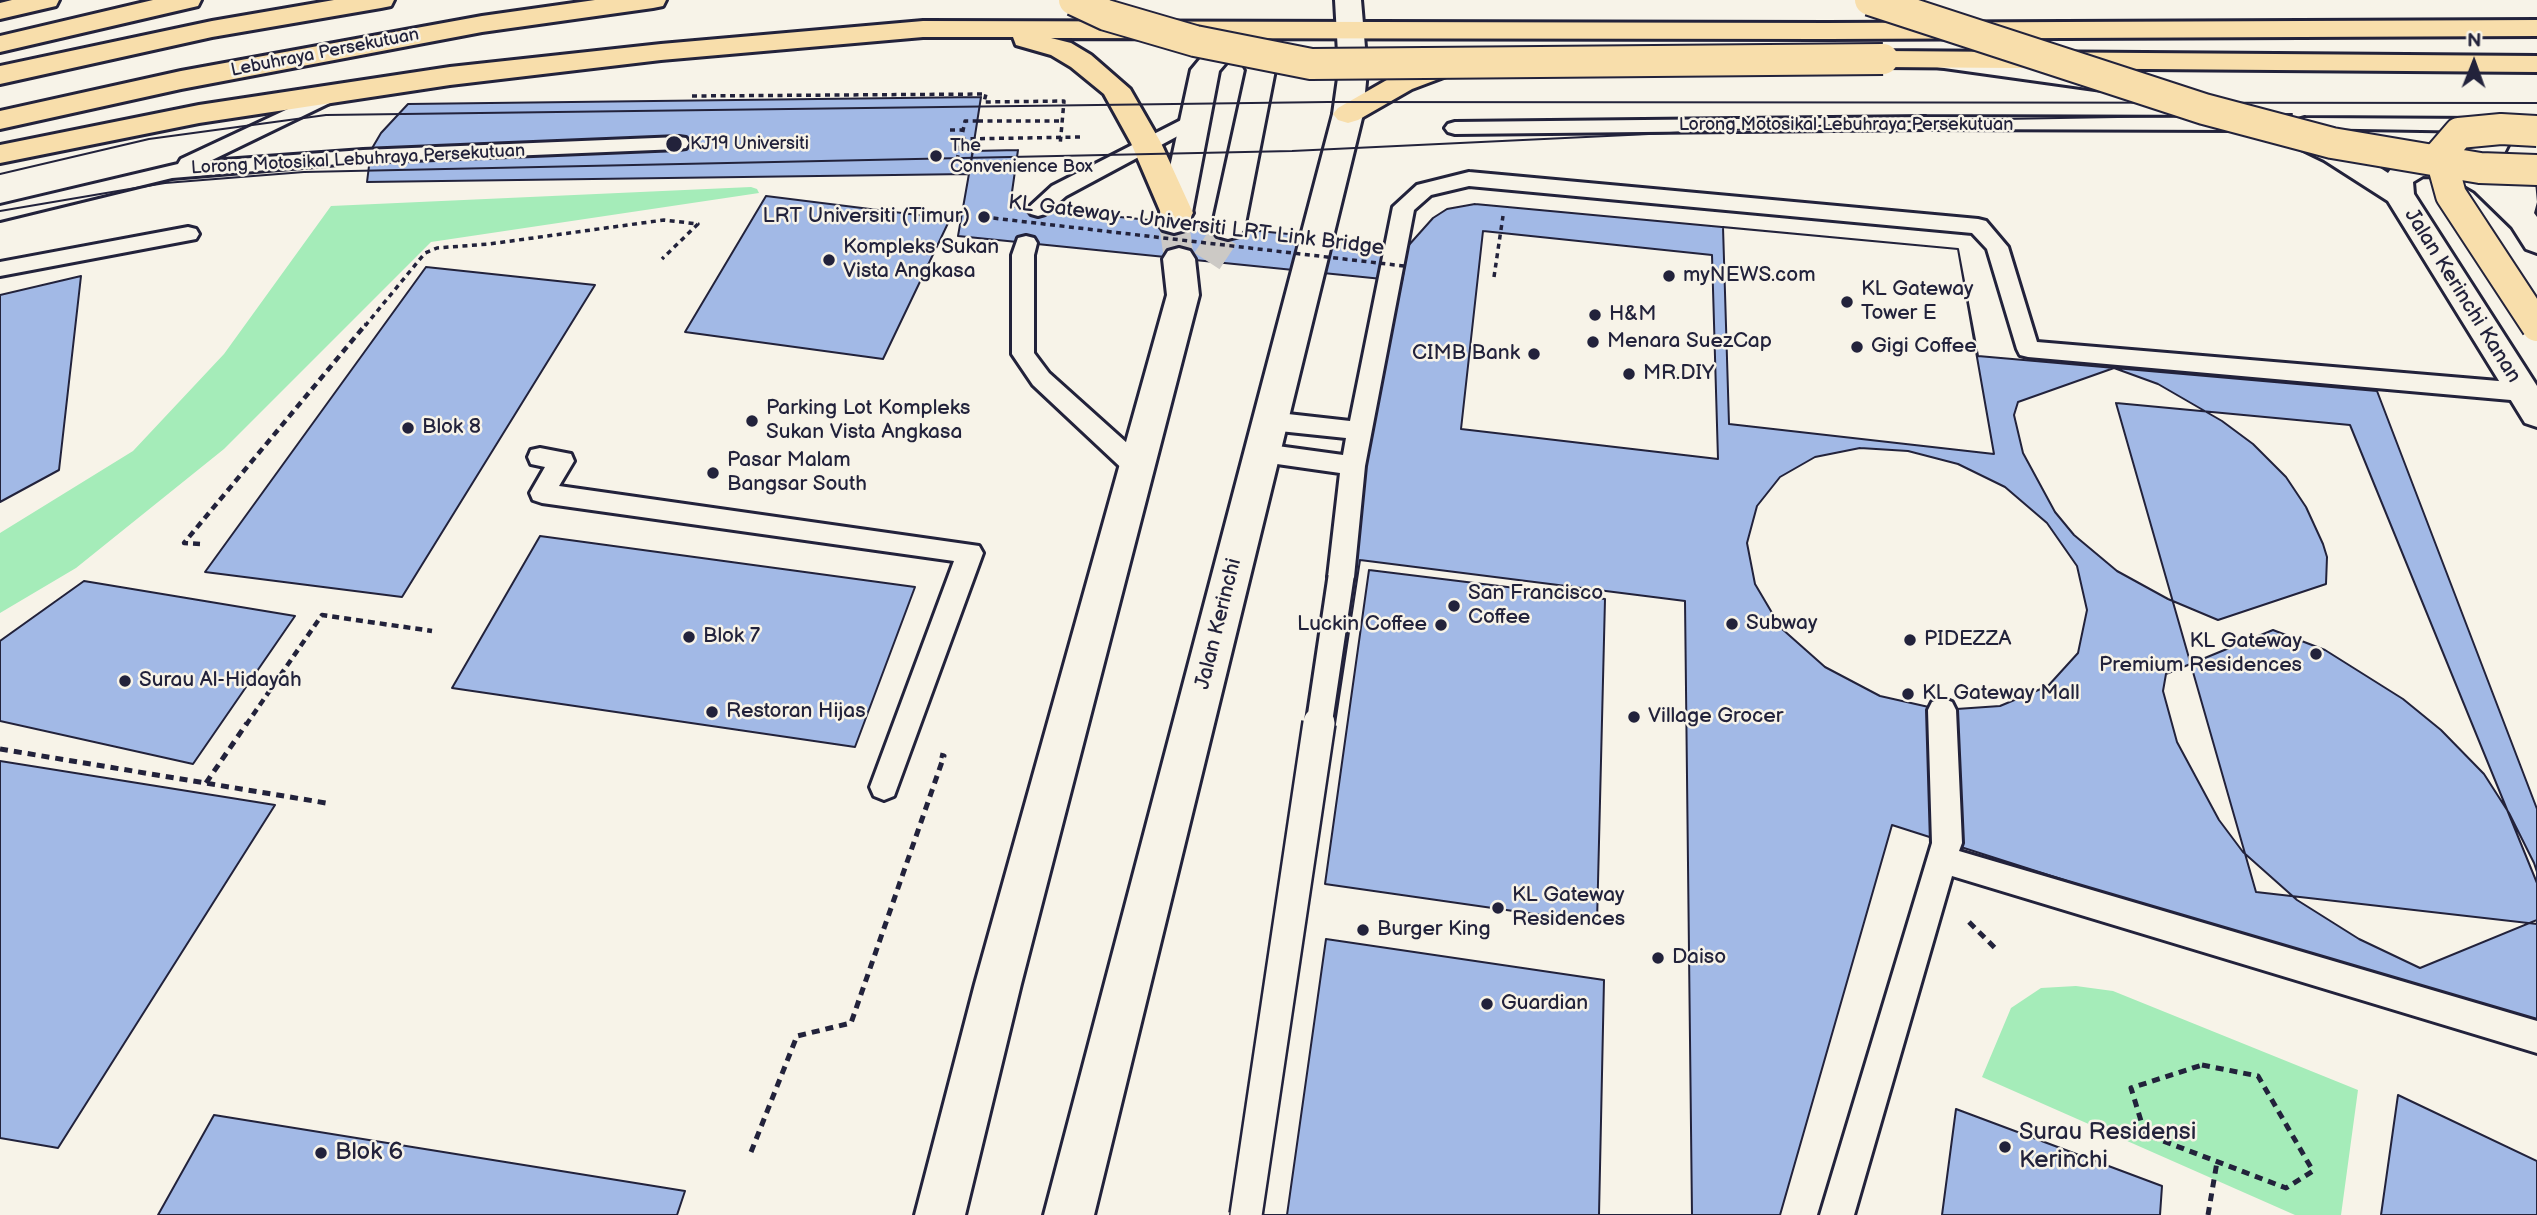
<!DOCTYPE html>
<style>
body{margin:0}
#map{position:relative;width:2537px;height:1215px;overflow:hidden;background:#f7f3e8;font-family:"Balsamiq Sans",sans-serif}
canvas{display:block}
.north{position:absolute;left:2439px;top:28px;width:70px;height:70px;-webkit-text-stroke:5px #f7f3e8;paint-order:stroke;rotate:1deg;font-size:19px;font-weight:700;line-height:28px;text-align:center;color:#22223b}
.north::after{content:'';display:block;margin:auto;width:24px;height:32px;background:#22223b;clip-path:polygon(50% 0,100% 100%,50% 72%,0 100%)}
</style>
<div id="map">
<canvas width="2537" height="1215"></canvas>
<div class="north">N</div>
</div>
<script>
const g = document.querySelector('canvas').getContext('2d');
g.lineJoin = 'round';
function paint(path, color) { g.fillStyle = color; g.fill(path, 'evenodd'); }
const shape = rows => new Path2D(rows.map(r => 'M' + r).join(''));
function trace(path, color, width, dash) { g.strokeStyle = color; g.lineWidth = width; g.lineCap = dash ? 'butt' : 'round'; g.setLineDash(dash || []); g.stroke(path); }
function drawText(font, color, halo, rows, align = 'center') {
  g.font = font + ' "Balsamiq Sans",sans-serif'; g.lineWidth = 5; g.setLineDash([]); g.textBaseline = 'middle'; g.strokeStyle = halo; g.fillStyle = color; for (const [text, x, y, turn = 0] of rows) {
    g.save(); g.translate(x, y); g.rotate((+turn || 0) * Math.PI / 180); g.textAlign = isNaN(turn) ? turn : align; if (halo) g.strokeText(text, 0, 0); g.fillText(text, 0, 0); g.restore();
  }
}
paint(shape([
 [751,187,757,189,759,193,431,242,224,449,76,568,0,613,0,533,133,451,224,354,331,206],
 [2076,986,2113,991,2358,1090,2341,1215,2295,1215,1982,1077,2011,1008,2041,988]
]), '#a5ecb9');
const building = shape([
 [981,97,969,174,367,182,371,150,381,133,408,104,981,97],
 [1018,150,1010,206,1408,246,1402,281,958,236,973,151,1018,150],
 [766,196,950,219,883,359,685,332,766,196],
 [1475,204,1958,249,1978,356,2377,391,2537,809,2537,1021,2511,1023,1892,825,1780,1215,1230,1215,1365,460,1408,246,1433,218,1447,209,1475,204],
 [1723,227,1958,249,1994,454,1729,424,1723,227],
 [1483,231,1712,255,1718,459,1461,429,1483,231],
 [426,267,595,285,402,597,205,572,426,267],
 [81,276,59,470,0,502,0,295,81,276],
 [2114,368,2158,384,2222,421,2253,444,2286,477,2306,507,2323,544,2327,557,2326,584,2218,620,2168,599,2117,571,2074,535,2055,512,2023,453,2014,415,2018,402,2114,368],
 [2116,403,2350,425,2537,883,2537,924,2256,892,2116,403],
 [1860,448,1908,451,1958,464,2005,487,2047,523,2077,566,2087,610,2078,653,2048,686,2000,706,1942,710,1880,696,1825,667,1781,628,1755,584,1747,543,1757,506,1780,477,1815,457,1860,448],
 [540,536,915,587,855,747,452,688,540,536],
 [1360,560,1685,601,1692,1215,1260,1215,1360,560],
 [1369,570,1605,599,1597,923,1325,884,1369,570],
 [84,581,295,616,193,764,0,721,0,641,84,581],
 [2273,630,2325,650,2403,699,2441,730,2484,774,2509,813,2534,863,2537,872,2537,920,2420,968,2359,939,2297,900,2243,852,2219,820,2177,742,2163,691,2166,674,2273,630],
 [0,761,275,805,58,1148,0,1138,0,761],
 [1326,939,1604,980,1599,1215,1287,1215,1326,939],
 [2398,1095,2537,1161,2537,1215,2381,1215,2398,1095],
 [1956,1109,2162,1186,2160,1215,1942,1215,1956,1109],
 [214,1115,685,1191,677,1215,158,1215,214,1115]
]);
paint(building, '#a2b9e6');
trace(building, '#22223b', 2);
trace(shape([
 [1174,223,1179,259],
 [1207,261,1228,229]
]), '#ccc9c5', 30, [30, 15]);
const service = shape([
 [335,87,342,89,345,93,342,97,210,161,363,150,679,137,686,138,689,143,686,148,679,149,363,162,172,178,0,220,0,206,178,164,181,159,335,87],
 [1195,113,1202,115,1205,119,1202,123,1066,196,1045,214,1038,216,1031,214,1027,209,1052,186,1195,113],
 [1926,117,2237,118,2244,120,2247,124,2244,128,2237,130,1926,129,1455,134,1448,132,1445,128,1448,124,1455,122,1926,117],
 [2305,118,2483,119,2490,121,2493,125,2490,129,2483,131,2298,128,2295,124,2298,120,2305,118],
 [1469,172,1978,219,1986,221,2008,247,2037,342,2522,383,2530,386,2534,392,2530,398,2522,401,2028,357,2020,355,2017,349,1987,249,1972,233,1469,186,1431,195,1414,210,1365,466,1354,577,1350,584,1341,587,1332,584,1328,577,1340,473,1263,462,1254,459,1251,453,1254,447,1263,444,1343,455,1346,438,1270,430,1262,427,1258,421,1262,415,1270,412,1350,421,1393,207,1417,185,1469,172],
 [188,227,196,229,199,234,196,239,0,276,0,262,188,227],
 [1026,236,1034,238,1037,243,1034,255,1034,353,1049,373,1147,461,1150,468,1147,475,1138,477,1129,475,1033,385,1012,354,1012,255,1018,238,1026,236],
 [540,448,571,454,574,461,559,486,979,546,983,553,894,796,884,800,874,796,870,787,954,561,542,503,533,500,530,493,545,467,531,464,528,457,531,450,540,448],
 [1942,698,1952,702,1956,710,1962,843,1959,851,2537,1021,2537,1053,1952,876,1854,1215,1820,1215,1932,843,1928,710,1932,702,1942,698]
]);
const tertiary = shape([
 [1947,53,2102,72,2112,75,2116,81,2112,87,2102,90,1937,67,1933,61,1937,55,1947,53],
 [2533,119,2537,120,2537,153,2533,162,2537,202,2534,213,2537,217,2537,253,2526,249,2512,227,2475,191,2456,180,2448,177,2423,176,2413,182,2414,194,2537,386,2537,427,2525,423,2388,201,2324,160,2291,144,2286,137,2291,130,2301,128,2311,130,2346,146,2388,173,2394,165,2419,156,2451,157,2478,166,2505,185,2503,162,2523,122,2533,119]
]);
const secondary = shape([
 [1335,0,1361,0,1367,71,1363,114,1094,1215,1044,1215,1333,114,1339,71,1335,0],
 [1239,22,1249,24,1275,70,1244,229,1239,236,1228,239,1217,236,1212,229,1247,70,1236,51,1219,71,1190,223,1185,230,1174,233,1163,230,1158,223,1191,70,1229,24,1239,22],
 [1179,248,1190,251,1195,259,1199,295,1021,984,965,1215,915,1215,975,984,1167,295,1163,259,1168,251,1179,248]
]);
const trunk = shape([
 [153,0,201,0,198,6,0,52,0,36,153,0],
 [334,0,394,0,391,6,381,8,212,37,0,84,0,66,212,21,334,0],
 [595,0,666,0,663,6,653,8,482,32,181,89,0,129,0,111,181,71,482,16,595,0],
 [2537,20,2537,36,1828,39,1051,38,1071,43,1091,55,1130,89,1161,143,1193,213,1188,220,1177,223,1166,220,1161,213,1131,143,1104,94,1071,67,1051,55,1016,45,1013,37,923,37,661,60,450,85,199,123,0,163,0,145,199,105,450,67,661,44,923,21,1828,23,2537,20],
 [1463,52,1473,54,1477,60,1473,66,1412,89,1358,120,1348,123,1338,120,1333,114,1338,108,1392,77,1463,52]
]);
const motorway = shape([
 [12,0,59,0,56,6,0,19,0,3,12,0],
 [1883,51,2537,56,2537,72,1883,67,1873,65,1869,59,1873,53,1883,51]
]);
trace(service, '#22223b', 6);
trace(tertiary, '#22223b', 6);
trace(secondary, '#22223b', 6);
trace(trunk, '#22223b', 6);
trace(motorway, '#22223b', 6);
trace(shape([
 [692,96,986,94,984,102,1064,101,1060,146],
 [978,121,1063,121],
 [950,130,963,130],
 [961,139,1082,137],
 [1494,277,1503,216],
 [365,326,425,253,437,248,489,244,664,220,698,224,662,259]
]), '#22223b', 3.5, [5, 4.5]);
trace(shape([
 [200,544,184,543,366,324],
 [246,725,322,615,432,631]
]), '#22223b', 4.5, [7, 5]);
trace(shape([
 [0,749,326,803],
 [206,783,247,723],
 [1969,922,1998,951],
 [2202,1065,2258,1076,2313,1171,2286,1188,2145,1134,2131,1088,2202,1065],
 [751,1152,797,1036,851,1023,944,756,940,755],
 [2208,1215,2217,1162]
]), '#22223b', 5, [8, 6]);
paint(service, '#f7f3e8');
paint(tertiary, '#f7f3e8');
paint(secondary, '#f7f3e8');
paint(trunk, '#f8deab');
paint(motorway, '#f8deab');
trace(shape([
 [0,174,149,139,326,115,1328,102,2537,103],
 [0,211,165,183,304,172,1292,151,1943,120,2292,114]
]), '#22223b', 2);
const serviceBridgeFar1 = shape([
 [1319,725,1341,577]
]);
const serviceBridge = shape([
 [1246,1215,1319,723]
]);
const motorwayBridge = shape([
 [1074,0,1106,15,1195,41,1311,64,1883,59],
 [1870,0,2204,109,2332,143,2480,168,2537,170],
 [2537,326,2451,195,2440,155,2459,133,2501,129,2537,131]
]);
trace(serviceBridgeFar1, '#22223b', 31, []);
trace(serviceBridge, '#22223b', 36, []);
trace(motorwayBridge, '#22223b', 34, []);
trace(shape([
 [957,160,965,121,978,121],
 [984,217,1404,266]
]), '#22223b', 3.5, [5, 4.5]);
trace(serviceBridgeFar1, '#f7f3e8', 25);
trace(serviceBridge, '#f7f3e8', 31);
trace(motorwayBridge, '#f8deab', 30);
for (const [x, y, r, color] of [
 [674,144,9,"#22223b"],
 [936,156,7,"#22223b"],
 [984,217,7,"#22223b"],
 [829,260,7,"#22223b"],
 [1669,276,7,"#22223b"],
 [1847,302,7,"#22223b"],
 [1595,315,7,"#22223b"],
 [1593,342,7,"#22223b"],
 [1857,347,7,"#22223b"],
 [1534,354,7,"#22223b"],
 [1629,374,7,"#22223b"],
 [752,421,7,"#22223b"],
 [408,428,7,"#22223b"],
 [713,473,7,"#22223b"],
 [1454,606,7,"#22223b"],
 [1732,624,7,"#22223b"],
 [1441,625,7,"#22223b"],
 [689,637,7,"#22223b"],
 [1910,640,7,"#22223b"],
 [2316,654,7,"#22223b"],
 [125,681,7,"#22223b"],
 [1908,694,7,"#22223b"],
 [712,712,7,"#22223b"],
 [1634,717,7,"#22223b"],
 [1498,908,7,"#22223b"],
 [1363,930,7,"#22223b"],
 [1658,958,7,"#22223b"],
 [1487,1004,7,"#22223b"],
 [2005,1147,7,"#22223b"],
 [321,1153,7,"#22223b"]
]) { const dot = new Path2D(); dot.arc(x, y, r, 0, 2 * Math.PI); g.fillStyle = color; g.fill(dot); trace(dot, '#f7f3e8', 2.5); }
drawText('18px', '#22223b', '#f7f3e8', [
 ["Lebuhraya Persekutuan",325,53,-11],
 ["Lorong Motosikal Lebuhraya Persekutuan",1846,125],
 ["Lorong Motosikal Lebuhraya Persekutuan",358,160,-3]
]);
drawText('18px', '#22223b', '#f7f3e8', [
 ["KJ19 Universiti",690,144],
 ["The",950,146],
 ["Convenience Box",950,167]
], 'left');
drawText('21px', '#22223b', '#f7f3e8', [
 ["LRT Universiti (Timur)",970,217,"right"],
 ["Kompleks Sukan",843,248],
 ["Vista Angkasa",843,272],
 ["myNEWS.com",1683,276],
 ["KL Gateway",1861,290],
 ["Tower E",1861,314],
 ["H&M",1609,315],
 ["Menara SuezCap",1607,342],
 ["Gigi Coffee",1871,347],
 ["CIMB Bank",1520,354,"right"],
 ["MR.DIY",1643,374],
 ["Parking Lot Kompleks",766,409],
 ["Sukan Vista Angkasa",766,433],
 ["Blok 8",422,428],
 ["Pasar Malam",727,461],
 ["Bangsar South",727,485],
 ["San Francisco",1468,594],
 ["Coffee",1468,618],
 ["Subway",1746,624],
 ["Luckin Coffee",1427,625,"right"],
 ["Blok 7",703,637],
 ["PIDEZZA",1924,640],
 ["KL Gateway",2302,642,"right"],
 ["Premium Residences",2302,666,"right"],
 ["Surau Al-Hidayah",139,681],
 ["KL Gateway Mall",1922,694],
 ["Restoran Hijas",726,712],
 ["Village Grocer",1648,717],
 ["KL Gateway",1512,896],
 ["Residences",1512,920],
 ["Burger King",1377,930],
 ["Daiso",1672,958],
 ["Guardian",1501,1004]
], 'left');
drawText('21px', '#22223b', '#f7f3e8', [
 ["KL Gateway - Universiti LRT Link Bridge",1196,226,7],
 ["Jalan Kerinchi Kanan",2462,296,58],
 ["Jalan Kerinchi",1219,624,-76]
]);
drawText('24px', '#22223b', '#f7f3e8', [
 ["Surau Residensi",2019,1133],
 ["Kerinchi",2019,1161],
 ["Blok 6",335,1153]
], 'left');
</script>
